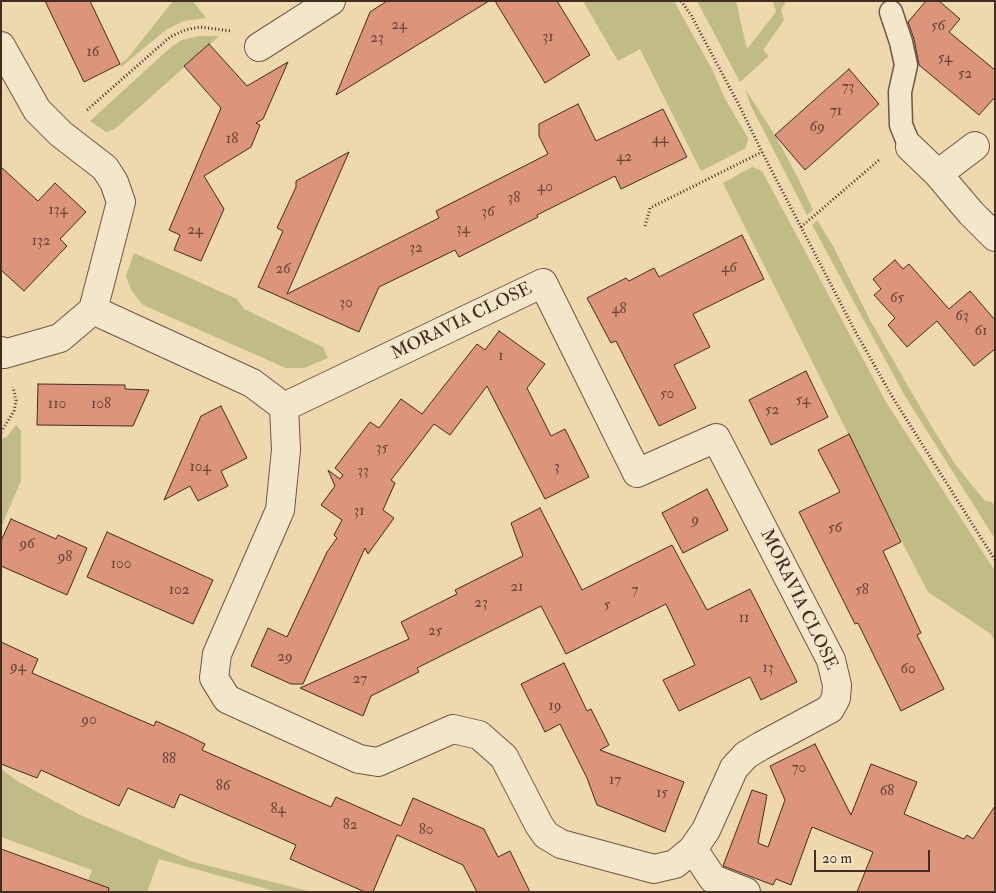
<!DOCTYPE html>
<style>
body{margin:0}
#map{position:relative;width:996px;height:893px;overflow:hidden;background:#eed8ad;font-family:"IM FELL Double Pica",serif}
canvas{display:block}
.frame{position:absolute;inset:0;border:2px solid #432c20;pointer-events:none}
.scale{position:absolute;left:814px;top:850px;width:116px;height:22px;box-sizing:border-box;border:2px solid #432c20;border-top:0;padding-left:6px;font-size:15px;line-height:18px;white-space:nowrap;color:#432c20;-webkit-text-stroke:4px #f4e6ca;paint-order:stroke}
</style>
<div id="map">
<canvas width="996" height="893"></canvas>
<div class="frame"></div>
<div class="scale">20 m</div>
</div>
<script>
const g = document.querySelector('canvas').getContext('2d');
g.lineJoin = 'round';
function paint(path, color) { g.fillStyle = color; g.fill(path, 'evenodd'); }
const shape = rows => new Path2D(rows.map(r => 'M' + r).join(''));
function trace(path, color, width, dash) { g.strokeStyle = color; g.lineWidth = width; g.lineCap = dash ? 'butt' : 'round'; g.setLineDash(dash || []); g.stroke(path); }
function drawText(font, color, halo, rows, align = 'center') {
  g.font = font + ' "IM FELL Double Pica",serif'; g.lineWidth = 4; g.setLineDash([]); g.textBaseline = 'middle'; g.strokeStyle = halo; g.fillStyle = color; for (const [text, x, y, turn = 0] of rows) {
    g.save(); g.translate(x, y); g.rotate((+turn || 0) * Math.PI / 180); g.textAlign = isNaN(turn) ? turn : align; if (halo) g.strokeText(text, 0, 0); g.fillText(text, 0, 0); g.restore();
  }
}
paint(shape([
 [173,1,193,1,206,18,184,21,167,29,121,67,120,64,127,59],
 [583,1,674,1,713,71,724,97,748,138,746,148,701,171,640,49,618,61],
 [697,1,736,1,747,49,776,12,773,2,786,1,781,10,784,20,763,50,769,56,740,82],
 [199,36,219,36,115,129,106,132,90,121,171,47,182,40],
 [745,89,775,135,798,178,813,210,807,215,751,106],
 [752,167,762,171,886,402,995,571,995,642,991,634,928,592,902,542,723,183],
 [817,220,833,246,870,320,930,424,955,464,985,501,992,502,995,507,995,539,905,396,812,225],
 [134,253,237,299,244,309,323,347,328,358,304,368,286,368,143,305,131,290,126,276],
 [16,425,21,431,21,481,1,527,1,441,4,437,6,438],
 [1,769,19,782,80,815,190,861,312,892,278,892,159,859,147,892,84,892,92,870,1,837]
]), '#c0bc85');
const building = shape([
 [45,1,90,1,120,64,84,82,45,1],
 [387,1,489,1,336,95,370,12,387,1],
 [495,1,557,1,590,55,545,83,495,1],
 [926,1,939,1,960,19,949,32,995,70,995,97,979,115,919,65,914,39,908,22,926,1],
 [209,44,247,86,288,62,263,119,256,123,260,125,251,147,204,176,224,209,201,261,174,250,180,235,169,230,221,108,184,66,209,44],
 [849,69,879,104,805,170,775,135,849,69],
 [578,104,596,141,663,109,687,157,621,189,615,176,537,215,538,217,459,257,455,250,379,287,359,332,258,287,283,231,277,228,296,187,296,181,349,152,287,294,439,218,436,211,548,154,539,136,539,124,578,104],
 [1,167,38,201,55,183,86,212,60,239,67,246,24,291,1,270,1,167],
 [742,235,764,279,693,314,710,347,674,365,696,408,659,426,616,341,611,343,587,298,626,278,629,281,654,268,659,277,742,235],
 [895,260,903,269,909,264,949,309,970,291,995,320,995,349,974,366,937,321,907,347,888,325,895,318,874,295,881,289,873,279,895,260],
 [499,331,545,364,527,388,551,436,565,429,589,477,545,499,487,386,450,435,434,424,391,480,395,483,383,510,394,518,368,554,365,548,303,684,291,684,251,666,268,628,287,637,327,552,337,538,334,535,342,520,321,505,335,486,328,470,340,479,343,475,335,468,370,422,379,428,401,399,422,414,477,344,485,350,499,331],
 [806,371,828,417,771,445,749,400,806,371],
 [38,384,125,385,125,389,149,390,133,426,37,425,38,384],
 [221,406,247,458,221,471,228,486,198,501,190,486,164,500,201,416,221,406],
 [849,434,901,542,883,551,921,633,917,635,944,689,901,711,858,623,855,624,799,512,840,492,818,450,849,434],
 [707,489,728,530,683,553,662,513,707,489],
 [540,508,582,590,672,545,707,610,750,589,797,682,761,700,750,677,679,711,663,680,695,665,666,604,566,654,541,606,417,668,419,672,371,696,363,716,300,688,409,639,401,622,457,594,455,590,523,556,511,523,540,508],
 [11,519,56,539,58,535,87,548,67,595,1,566,1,541,11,519],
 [107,532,213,580,193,624,87,577,107,532],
 [1,642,38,659,32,673,154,726,156,721,187,735,205,744,202,750,331,807,336,797,401,826,413,798,484,829,498,857,510,851,530,892,477,892,463,865,397,835,373,892,365,892,290,859,296,845,180,794,174,808,128,788,119,806,41,770,37,778,1,764,1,642],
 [564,663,587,711,591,709,609,745,600,750,684,782,665,832,597,805,587,778,560,724,545,732,521,684,564,663],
 [815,744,851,815,871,764,917,782,904,814,964,839,967,835,973,839,995,806,995,892,857,892,873,852,812,827,791,885,776,879,773,885,723,866,752,790,767,795,758,843,768,847,785,800,770,766,815,744],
 [1,849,109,888,108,892,1,892,1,849]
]);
paint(building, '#dc957b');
trace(building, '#432c20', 1);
const lane = shape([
 [891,12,901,42,906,65,900,92,901,125,910,147]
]);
const street = shape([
 [1,46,37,110,61,134,105,168,114,182,121,202,93,310,252,383,284,407],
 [259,47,331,1],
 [910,147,938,174,971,213,995,237],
 [938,174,975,146],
 [543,283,637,473,716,438,831,660,837,685,836,698,830,709,761,746,746,755,734,768,706,830,693,849,675,864,654,869,561,844,546,835,539,825,504,757,479,735,453,729,378,762,359,759,227,699,214,678,217,654,280,510,286,450,284,407,543,283],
 [1,351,4,354,60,338,93,310],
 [693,849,713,879,746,892]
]);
trace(lane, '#6e5743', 25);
trace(street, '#6e5743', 30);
trace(shape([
 [681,1,691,15,740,107,762,152,855,331,893,398,995,560],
 [87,110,170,37,185,30,200,27,231,31],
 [645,226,650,208,762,152],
 [801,227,879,160],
 [1,432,14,411,16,400,13,387]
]), '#432c20', 3, [1, 2.5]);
trace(lane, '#f4e6ca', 22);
trace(street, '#f4e6ca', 28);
drawText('15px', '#694637', null, [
 ["24",399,26],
 ["56",938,27],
 ["31",548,38],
 ["23",377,39],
 ["16",93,53],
 ["54",945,59],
 ["52",965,75],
 ["73",848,88],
 ["71",836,112],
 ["69",817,128],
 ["18",232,140],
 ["44",660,140],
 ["42",624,158],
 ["40",545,188],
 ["38",514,199],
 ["134",58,211],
 ["36",488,213],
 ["34",463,230],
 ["24",195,231],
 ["132",41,242],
 ["32",416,249],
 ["46",729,269],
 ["26",283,270],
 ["65",897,299],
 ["30",346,304],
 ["48",619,310],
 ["63",962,317],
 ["61",981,332],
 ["1",501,357],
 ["50",667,395],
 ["54",803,401],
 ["110",57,405],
 ["108",101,405],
 ["52",772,411],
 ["35",382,449],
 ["104",200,468],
 ["3",557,468],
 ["33",363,472],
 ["31",359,512],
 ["9",695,521],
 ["56",835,529],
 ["96",27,545],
 ["98",65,558],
 ["100",121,565],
 ["21",517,588],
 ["102",179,591],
 ["7",635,591],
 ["58",862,591],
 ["23",481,604],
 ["5",607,606],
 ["11",744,619],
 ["25",435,632],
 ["29",285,658],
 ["94",18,668],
 ["13",768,669],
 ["60",908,670],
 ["27",360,680],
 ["19",555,707],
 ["90",89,721],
 ["88",169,760],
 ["70",799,769],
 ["17",615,781],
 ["86",223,787],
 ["68",887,792],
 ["15",662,794],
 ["84",278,810],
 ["82",350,826],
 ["80",426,831]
]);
drawText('18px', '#432c20', '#f4e6ca', [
 ["MORAVIA CLOSE",462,322,-26],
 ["MORAVIA CLOSE",798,600,64]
]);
</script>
